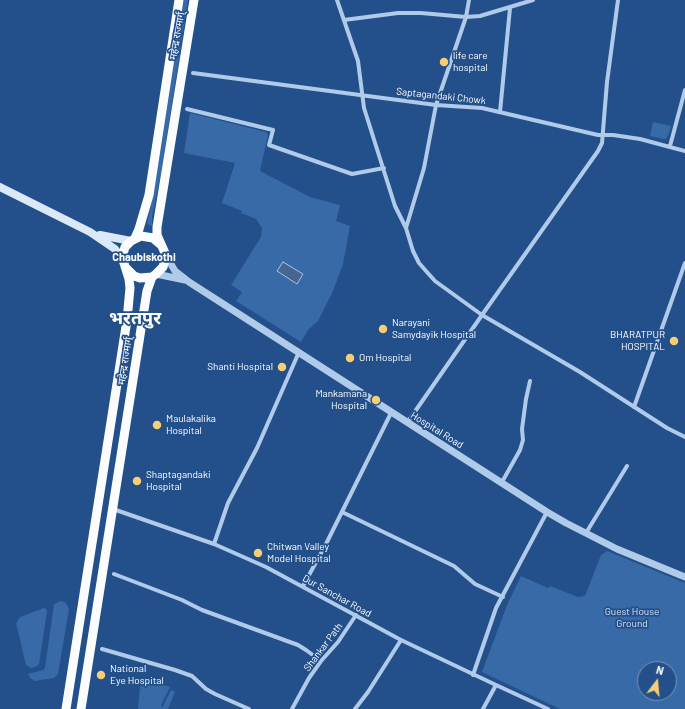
<!DOCTYPE html>
<meta charset="utf-8">
<style>
body{margin:0}
#map{position:relative;width:685px;height:709px;overflow:hidden;background:#23508a;font-family:Barlow,sans-serif}
canvas{display:block}
.north{position:absolute;left:637px;top:661px;width:40px;height:40px;box-sizing:border-box;background:#23508a;border:1px solid #7b96b9;border-radius:50%;rotate:16deg;font-size:11px;font-weight:700;line-height:16px;text-align:center;color:#fff}
.north::after{content:'';display:block;margin:auto;width:14px;height:18px;background:#f6cf72;clip-path:polygon(50% 0,100% 100%,50% 72%,0 100%)}
</style>
<div id="map">
<canvas width="685" height="709"></canvas>
<div class="north">N</div>
</div>
<script>
const g = document.querySelector('canvas').getContext('2d');
g.lineJoin = 'round';
function paint(path, color) { g.fillStyle = color; g.fill(path, 'evenodd'); }
const shape = rows => new Path2D(rows.map(r => 'M' + r).join(''));
function trace(path, color, width, dash) { g.strokeStyle = color; g.lineWidth = width; g.lineCap = dash ? 'butt' : 'round'; g.setLineDash(dash || []); g.stroke(path); }
function drawText(font, color, halo, rows, align = 'center') {
  g.font = font + ' Barlow,"Noto Sans Devanagari",sans-serif'; g.lineWidth = 3.5; g.setLineDash([]); g.textBaseline = 'middle'; g.strokeStyle = halo; g.fillStyle = color; for (const [text, x, y, turn = 0] of rows) {
    g.save(); g.translate(x, y); g.rotate((+turn || 0) * Math.PI / 180); g.textAlign = isNaN(turn) ? turn : align; if (halo) g.strokeText(text, 0, 0); g.fillText(text, 0, 0); g.restore();
  }
}
paint(shape([
 [184,0,188,0,161,174,152,216,152,226,147,224,157,173],
 [190,113,266,132,268,135,260,171,310,197,340,205,336,221,350,226,343,264,333,291,318,321,308,330,301,342,236,301,242,292,231,285,261,237,262,228,256,219,241,213,242,211,222,203,235,163,184,153],
 [653,122,671,126,669,133,666,139,663,139,650,136],
 [607,551,685,583,685,709,560,709,482,672,507,605,521,576,548,588,550,586,578,597,585,596,601,555],
 [645,669,669,669,669,693,645,693],
 [61,601,66,603,69,609,58,674,54,678,35,681,30,678,28,674,43,670,45,668,54,604],
 [44,608,46,609,47,611,39,664,35,667,31,668,26,665,16,623,20,617],
 [143,678,170,687,161,705,162,708,171,690,175,692,168,709,138,709,140,687]
]), '#376aa7');
const water = shape([
 [283,262,303,274,297,284,277,271,283,262]
]);
paint(water, '#466690');
trace(water, '#a4c5eb', 1);
trace(shape([
 [337,0,358,61,364,108,395,206,406,228,413,251,419,263,426,271,435,281,482,315,580,372,667,428,685,437],
 [344,20,398,13,421,13,466,17,480,16,533,0],
 [193,73,436,105,482,108,598,135,613,135,640,139,685,151],
 [187,109,273,130,269,145,352,174,384,168],
 [500,112,510,8],
 [670,146,685,90],
 [406,228,424,168,436,105,466,17,469,0],
 [634,407,685,263],
 [407,423,482,315,598,151,602,143,607,82,618,0],
 [502,482,520,450,523,440,522,429,526,399,530,381],
 [113,509,214,544,266,567,401,640,496,685,548,709],
 [342,512,454,566,475,584,503,597],
 [586,533,627,466],
 [214,544,228,503,257,448,299,352],
 [114,574,182,600,202,610,298,645,306,650,321,661],
 [303,586,326,544,391,413],
 [102,649,175,670,192,676,206,689,215,694,249,709],
 [473,675,496,608,547,512],
 [292,709,309,678,321,661,338,642,356,615],
 [355,709,368,692,401,640],
 [483,709,496,685]
]), '#b0caea', 4);
trace(shape([
 [165,254,175,271,189,282,547,512,566,523,617,549,685,577],
 [156,274,185,280]
]), '#b0caea', 7);
trace(shape([
 [0,187,90,232,115,249,123,260],
 [100,235,131,241]
]), '#dbe8f8', 8);
trace(shape([
 [135,238,139,229,149,195,179,0],
 [126,268,134,276,140,278,152,277],
 [66,709,127,320,130,288,129,279,123,260,123,254,125,247,131,241,141,236,153,238,160,244],
 [81,709,147,291,152,277,156,274,163,267,165,260,165,253,157,235,157,227,194,0]
]), '#fafcfe', 9);
for (const [x, y, r, color] of [
 [444,62,5,"#f6cf72"],
 [383,329,5,"#f6cf72"],
 [674,341,5,"#f6cf72"],
 [350,358,5,"#f6cf72"],
 [282,367,5,"#f6cf72"],
 [376,400,5,"#f6cf72"],
 [157,425,5,"#f6cf72"],
 [137,481,5,"#f6cf72"],
 [258,553,5,"#f6cf72"],
 [101,675,5,"#f6cf72"]
]) { const dot = new Path2D(); dot.arc(x, y, r, 0, 2 * Math.PI); g.fillStyle = color; g.fill(dot); trace(dot, '#23508a', 1.5); }
drawText('10px', '#fff', '#23508a', [
 ["महेन्द्र राज्मार्ग्",177,36,-80],
 ["Saptagandaki Chowk",441,96,6],
 ["महेन्द्र राज्मार्ग्",125,361,-81],
 ["Hospital Road",437,430,32],
 ["Dur Sanchar Road",337,596,29],
 ["Shankar Path",323,647,-53]
]);
drawText('10px', '#fff', '#23508a', [
 ["life care",453,56],
 ["hospital",453,68],
 ["Narayani",392,323],
 ["Samydayik Hospital",392,335],
 ["BHARATPUR",665,335,"right"],
 ["HOSPITAL",665,347,"right"],
 ["Om Hospital",359,358],
 ["Shanti Hospital",273,367,"right"],
 ["Mankamana",367,394,"right"],
 ["Hospital",367,406,"right"],
 ["Maulakalika",166,419],
 ["Hospital",166,431],
 ["Shaptagandaki",146,475],
 ["Hospital",146,487],
 ["Chitwan Valley",267,547],
 ["Model Hospital",267,559],
 ["National",110,669],
 ["Eye Hospital",110,681]
], 'left');
drawText('10px', '#d4e4f8', '#23508a', [
 ["Guest House",632,612],
 ["Ground",632,624]
]);
drawText('bold 11px', '#fff', '#23508a', [
 ["Chaubiskothi",144,257]
]);
drawText('bold 18px', '#fff', '#23508a', [
 ["भरतपुर",135,318]
]);
</script>
